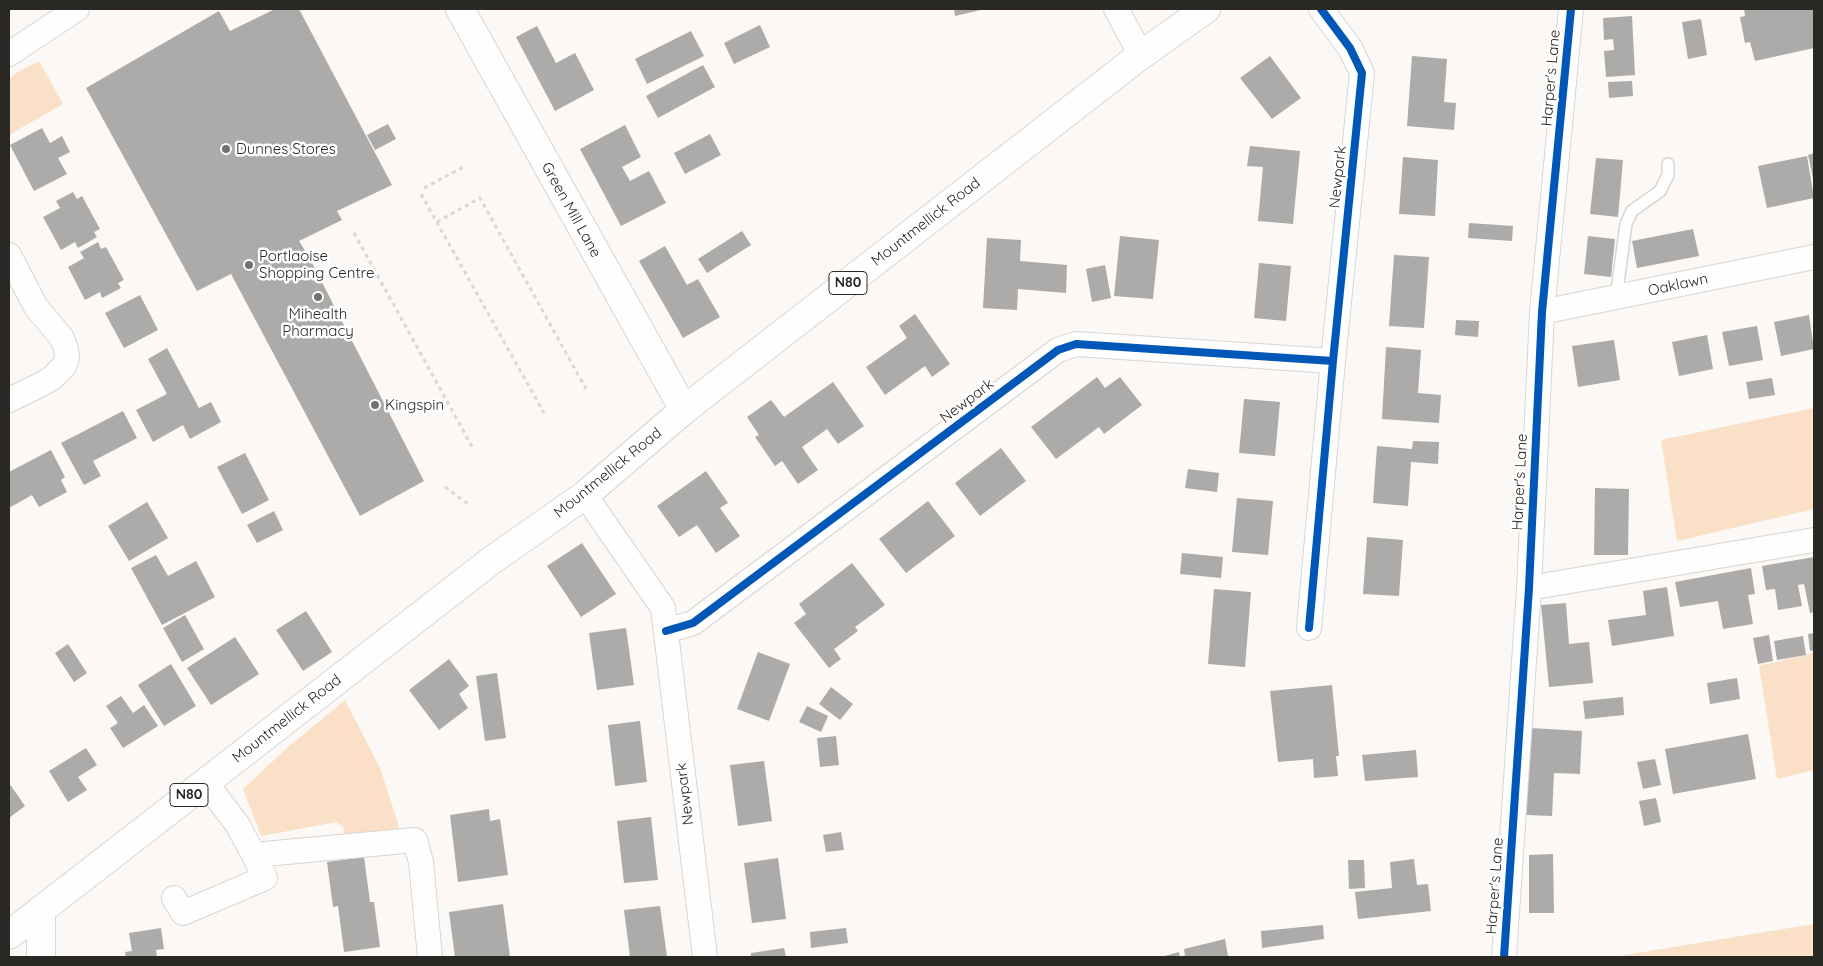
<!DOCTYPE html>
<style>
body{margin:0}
#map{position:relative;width:1823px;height:966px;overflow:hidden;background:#fbf8f5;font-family:Quicksand,sans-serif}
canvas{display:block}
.frame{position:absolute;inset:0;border:10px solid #2a2825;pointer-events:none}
</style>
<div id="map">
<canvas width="1823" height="966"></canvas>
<div class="frame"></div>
</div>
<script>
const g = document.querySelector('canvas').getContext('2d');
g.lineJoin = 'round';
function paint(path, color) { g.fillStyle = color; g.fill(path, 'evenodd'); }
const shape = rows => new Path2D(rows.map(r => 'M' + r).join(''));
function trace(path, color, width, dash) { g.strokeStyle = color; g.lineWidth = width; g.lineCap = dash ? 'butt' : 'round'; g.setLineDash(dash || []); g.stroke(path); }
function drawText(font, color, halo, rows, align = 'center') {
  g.font = font + ' Quicksand,sans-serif'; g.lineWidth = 5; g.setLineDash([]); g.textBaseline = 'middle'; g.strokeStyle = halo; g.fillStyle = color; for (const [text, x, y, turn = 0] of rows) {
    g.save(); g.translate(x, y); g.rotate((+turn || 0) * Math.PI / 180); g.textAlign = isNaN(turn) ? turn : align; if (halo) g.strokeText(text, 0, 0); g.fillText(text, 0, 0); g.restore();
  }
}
paint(shape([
 [39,61,63,104,9,135,9,79,16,73],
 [1814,408,1814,509,1677,541,1661,440],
 [1814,653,1814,770,1777,779,1759,666],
 [345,700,380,768,397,820,402,838,346,844,343,827,337,822,261,836,243,789,287,748],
 [1814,924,1814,957,1613,957]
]), '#fae0c6');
paint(shape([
 [275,9,299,9,392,185,337,211,342,220,299,241,309,257,424,481,360,516,231,274,197,291,86,88,219,11,230,31],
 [954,9,981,9,981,10,955,16],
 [1744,9,1814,9,1814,48,1755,61,1750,42,1745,43,1740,17,1745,16],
 [1632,16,1635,75,1606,77,1604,51,1614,50,1613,39,1604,40,1603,18],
 [1701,19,1707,55,1688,59,1682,22],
 [760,25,770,47,734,64,724,43],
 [537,26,556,63,575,53,594,90,555,111,516,37],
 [691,31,704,56,647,84,635,59],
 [1270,56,1301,98,1272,119,1240,78],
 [1412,56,1447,59,1444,102,1456,103,1454,130,1407,126],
 [703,65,715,87,658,118,646,96],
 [1632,81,1633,96,1609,98,1608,82],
 [388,124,396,139,375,150,367,135],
 [625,125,641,157,622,167,630,181,649,171,666,203,621,226,580,149],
 [42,128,50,143,62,136,70,152,58,158,67,174,34,191,10,145],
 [710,134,721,155,685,174,674,153],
 [1250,146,1300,151,1293,224,1258,221,1263,167,1247,166],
 [1814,153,1814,178,1813,179,1808,155],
 [1807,156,1814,198,1767,208,1758,166],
 [1403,157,1438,160,1435,216,1399,214],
 [1596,158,1623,160,1618,217,1590,214],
 [73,192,77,199,82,196,100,229,94,232,97,237,78,248,75,242,61,250,43,217,60,208,56,201],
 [1469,223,1513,226,1512,241,1468,238],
 [1693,229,1699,256,1637,268,1632,241],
 [742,231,751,245,707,273,698,259],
 [1120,236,1159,240,1153,299,1114,296],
 [1588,236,1615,239,1611,277,1584,274],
 [987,238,1021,240,1020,261,1067,265,1066,293,1018,289,1017,310,983,308],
 [98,242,101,249,106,247,124,280,118,283,121,288,102,298,100,292,85,300,68,267,84,258,80,252],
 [665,246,687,285,698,279,720,317,683,338,639,261],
 [1394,255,1429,257,1424,328,1389,326],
 [1259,263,1291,266,1286,321,1254,318],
 [1105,265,1111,298,1092,302,1086,269],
 [140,295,158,330,124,348,105,313],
 [915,314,950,364,932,377,925,366,885,395,866,367,907,338,899,326],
 [1809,315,1814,349,1781,356,1774,322],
 [1456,320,1479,321,1478,337,1455,335],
 [1757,326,1763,360,1729,366,1722,332],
 [1707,335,1713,369,1679,376,1672,342],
 [1614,340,1620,380,1578,387,1572,346],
 [1386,347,1421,350,1418,393,1441,395,1439,423,1382,419],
 [167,348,199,408,211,402,221,422,190,439,183,425,153,442,136,410,167,394,148,359],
 [1097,377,1105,388,1120,377,1142,405,1104,434,1099,427,1056,459,1031,427],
 [1772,378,1775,395,1749,399,1746,382],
 [833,382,864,426,838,444,827,429,802,447,818,470,798,484,782,461,775,466,755,437,759,435,747,417,771,400,784,417],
 [1244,399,1280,402,1275,456,1239,453],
 [123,411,137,438,93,461,101,476,84,485,61,443],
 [1413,441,1439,442,1438,464,1411,462,1408,506,1373,503,1377,446,1412,449],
 [1001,448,1026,481,980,516,955,483],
 [51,450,65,477,61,480,67,492,39,507,32,495,9,508,9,472],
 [245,453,269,500,242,514,217,467],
 [1188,469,1219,473,1217,492,1185,488],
 [706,471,728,503,720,508,740,536,716,553,697,525,679,537,657,506],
 [1595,488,1629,489,1628,555,1594,555],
 [1237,498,1273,501,1268,555,1232,552],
 [928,501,955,536,906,573,879,539],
 [147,502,168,538,129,561,108,526],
 [274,511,283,530,257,543,247,525],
 [1367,537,1403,540,1399,596,1363,594],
 [582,543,616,594,581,617,547,566],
 [1182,553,1223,557,1221,578,1180,574],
 [156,555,168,576,196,561,215,597,162,625,131,568],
 [1814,557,1814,612,1810,613,1804,584,1798,585,1802,606,1778,610,1775,589,1766,590,1762,566],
 [852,563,885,605,855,627,858,631,834,649,841,659,829,668,794,623,806,614,799,604],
 [1751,568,1755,594,1748,595,1753,624,1723,629,1718,601,1680,607,1675,582],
 [1667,587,1674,636,1612,646,1608,620,1646,615,1643,591],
 [1214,589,1251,592,1245,667,1208,664],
 [1566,603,1569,644,1589,642,1593,683,1549,687,1541,605],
 [306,611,332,652,303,671,276,630],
 [185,615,204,649,182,662,163,628],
 [626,628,634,685,597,690,589,633],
 [1814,633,1814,650,1810,651,1808,634],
 [1769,635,1773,661,1758,664,1753,638],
 [1803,636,1806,655,1777,660,1774,641],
 [235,637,259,674,211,705,187,668],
 [68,644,87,673,74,682,55,653],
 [758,652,790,664,769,721,737,709],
 [449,659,469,686,459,694,468,708,439,730,409,690],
 [171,664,196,706,164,726,138,685],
 [497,673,506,738,485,741,476,676],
 [1737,678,1740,699,1710,704,1707,683],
 [1332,685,1339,756,1336,756,1338,776,1314,778,1313,759,1278,762,1270,691],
 [831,687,853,704,840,720,819,704],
 [121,696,133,713,144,705,158,726,123,748,110,728,118,723,106,706],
 [1623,697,1624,715,1585,719,1583,701],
 [807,706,828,716,821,732,799,722],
 [640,721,647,782,615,786,608,725],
 [1530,728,1582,731,1580,774,1554,773,1552,816,1526,815],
 [1748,734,1756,779,1673,794,1665,749],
 [836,736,839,765,820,767,817,738],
 [86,748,97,765,78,777,87,790,68,802,49,771],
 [1416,750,1418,777,1365,781,1362,755],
 [1655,759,1661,785,1643,789,1637,762],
 [764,761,772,821,738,826,730,765],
 [9,783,25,806,9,818],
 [1656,798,1661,822,1644,826,1639,801],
 [489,809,490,821,500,819,508,875,458,882,450,815],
 [651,817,658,880,624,883,617,821],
 [841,832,844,850,826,852,823,835],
 [1553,854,1554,913,1529,913,1529,855],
 [364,857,370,902,374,902,380,947,344,952,338,906,333,907,327,862],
 [778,858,786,919,752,923,744,863],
 [1414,859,1417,885,1428,884,1431,911,1358,919,1355,892,1392,888,1390,862],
 [1348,860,1364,860,1365,888,1349,889],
 [503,904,510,957,455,957,449,912],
 [660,906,667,957,630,957,624,910],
 [1323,925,1324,939,1262,948,1261,931],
 [161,928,164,949,156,950,157,957,126,957,125,952,132,951,129,933],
 [846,928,848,943,811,948,810,932],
 [1225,939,1228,956,1185,957,1184,949],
 [784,948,786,957,751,957,751,953],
 [1179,952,1180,957,1161,957]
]), '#adaba9');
const lane = shape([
 [1616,298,1626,224,1632,211,1660,191,1668,175,1668,164]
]);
const street = shape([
 [1116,9,1141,55],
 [9,54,77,9],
 [9,255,36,307,62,338,66,349,67,358,64,366,52,378,40,385,9,400],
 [1542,312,1814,257],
 [585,495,663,608,705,957],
 [1529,588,1814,540],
 [1309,628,1333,361,1362,73,1350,48,1321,9],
 [666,631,693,623,1058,350,1076,344,1333,361],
 [254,855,415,840,421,862,430,957],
 [174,898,183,913,265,878,254,855,237,824,205,782],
 [1504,957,1529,588,1542,312,1571,9]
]);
const secondary = shape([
 [460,9,684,410],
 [41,957,41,910]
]);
const primary = shape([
 [9,935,492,560,585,495,684,410,1141,55,1206,9]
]);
trace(lane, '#d8d5d3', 14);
trace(street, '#d8d5d3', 26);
trace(secondary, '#d8d5d3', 30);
trace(primary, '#d8d5d3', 30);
trace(shape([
 [424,188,465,166],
 [421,194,544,413],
 [437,222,480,198,586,389],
 [354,233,474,450],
 [445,487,468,504]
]), '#d8d8d6', 3, [4, 4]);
trace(lane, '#fefefe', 11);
trace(street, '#fefefe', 24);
trace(secondary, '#fefefe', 28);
trace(primary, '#fefefe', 28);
trace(shape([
 [1309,628,1333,361,1362,73,1350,48,1321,9],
 [666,631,693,623,1058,350,1076,344,1333,361],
 [1504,957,1529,588,1542,312,1571,9]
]), '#0057b8', 8);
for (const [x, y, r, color] of [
 [226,149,5,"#73716e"],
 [249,265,5,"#73716e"],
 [318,297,5,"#73716e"],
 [375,405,5,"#73716e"]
]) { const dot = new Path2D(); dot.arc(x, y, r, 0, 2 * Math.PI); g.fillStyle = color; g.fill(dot); trace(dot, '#fff', 2); }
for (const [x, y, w] of [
 [848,283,38],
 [189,795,38]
]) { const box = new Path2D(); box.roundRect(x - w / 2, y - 11.5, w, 23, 4); g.fillStyle = '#fff'; g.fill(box); trace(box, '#2a2825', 1); }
drawText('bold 14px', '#2a2825', null, [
 ["N80",848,283],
 ["N80",189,795]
]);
drawText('15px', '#2a2825', '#fff', [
 ["Harper's Lane",1551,78,-85],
 ["Newpark",1338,177,-84],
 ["Green Mill Lane",571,210,61],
 ["Mountmellick Road",926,222,-38],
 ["Oaklawn",1678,285,-12],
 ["Newpark",967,401,-37],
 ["Mountmellick Road",608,473,-39],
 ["Harper's Lane",1520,482,-87],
 ["Mountmellick Road",287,719,-38],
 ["Newpark",685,794,-97],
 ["Harper's Lane",1495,886,-86]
]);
drawText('15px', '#2a2825', '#fff', [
 ["Dunnes Stores",236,149],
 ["Portlaoise",259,256],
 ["Shopping Centre",259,273],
 ["Mihealth",318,314,"center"],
 ["Pharmacy",318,331,"center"],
 ["Kingspin",385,405]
], 'left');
</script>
